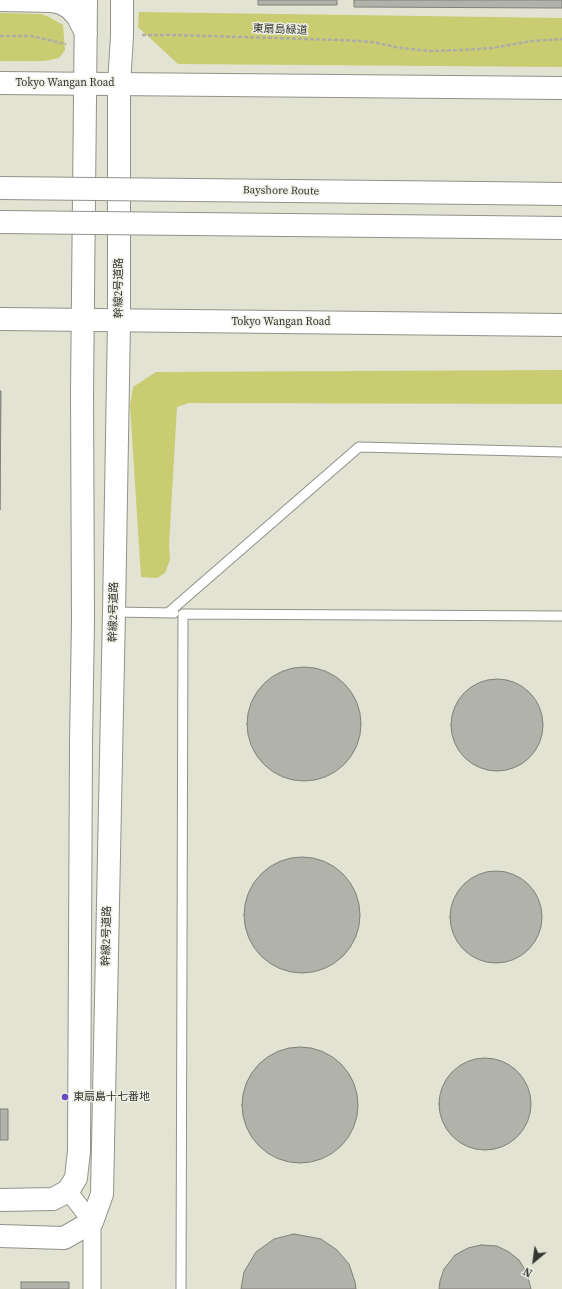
<!DOCTYPE html>
<meta charset="utf-8">
<style>
body{margin:0}
#map{position:relative;width:562px;height:1289px;overflow:hidden;background:#eff0e6;font-family:"Source Serif 4",serif}
canvas{display:block}
.north{position:absolute;left:514px;top:1241px;width:40px;height:40px;-webkit-text-stroke:3px #eff0e6;paint-order:stroke;rotate:209deg;font-size:11px;font-weight:700;line-height:16px;text-align:center;color:#353531}
.north::after{content:'';display:block;margin:auto;width:14px;height:18px;background:#353531;clip-path:polygon(50% 0,100% 100%,50% 72%,0 100%)}
</style>
<div id="map">
<canvas width="562" height="1289"></canvas>
<div class="north">N</div>
</div>
<script>
const g = document.querySelector('canvas').getContext('2d');
g.lineJoin = 'round';
function paint(path, color) { g.fillStyle = color; g.fill(path, 'evenodd'); }
const shape = rows => new Path2D(rows.map(r => 'M' + r).join(''));
function trace(path, color, width, dash) { g.strokeStyle = color; g.lineWidth = width; g.lineCap = dash ? 'butt' : 'round'; g.setLineDash(dash || []); g.stroke(path); }
function drawText(font, color, halo, rows, align = 'center') {
  g.font = font + ' "Source Serif 4","Noto Sans JP",serif'; g.lineWidth = 3; g.setLineDash([]); g.textBaseline = 'middle'; g.strokeStyle = halo; g.fillStyle = color; for (const [text, x, y, turn = 0] of rows) {
    g.save(); g.translate(x, y); g.rotate((+turn || 0) * Math.PI / 180); g.textAlign = isNaN(turn) ? turn : align; if (halo) g.strokeText(text, 0, 0); g.fillText(text, 0, 0); g.restore();
  }
}
paint(shape([
 [0,0,562,0,562,1289,0,1289]
]), '#e2e3d3');
paint(shape([
 [139,12,562,18,562,67,178,64,138,27],
 [0,13,41,14,49,17,63,25,65,50,59,58,45,61,0,61],
 [562,370,562,404,189,403,177,407,169,545,170,560,165,573,157,578,141,577,130,405,133,387,156,372]
]), '#cacc72');
const building = shape([
 [258,0,337,0,337,5,258,5,258,0],
 [354,0,562,0,562,8,354,7,354,0],
 [0,391,1,391,0,510,0,391],
 '247 724a57 57 0 1 1 114 0a57 57 0 1 1-114 0Z',
 '451 725a46 46 0 1 1 92 0a46 46 0 1 1-92 0Z',
 '244 915a58 58 0 1 1 116 0a58 58 0 1 1-116 0Z',
 '450 917a46 46 0 1 1 92 0a46 46 0 1 1-92 0Z',
 '242 1105a58 58 0 1 1 116 0a58 58 0 1 1-116 0Z',
 '439 1104a46 46 0 1 1 92 0a46 46 0 1 1-92 0Z',
 [0,1109,8,1109,8,1140,0,1140,0,1109],
 [294,1234,321,1239,337,1250,349,1264,355,1282,356,1289,241,1289,244,1272,256,1252,274,1239,294,1234],
 [481,1245,497,1246,509,1252,519,1260,527,1273,531,1289,439,1289,440,1281,444,1269,455,1255,468,1248,481,1245],
 [21,1282,69,1282,69,1289,21,1289,21,1282]
]);
paint(building, '#b1b2a9');
trace(building, '#808179', 1);
const lane = shape([
 [114,612,174,613],
 [168,613,359,447,562,452],
 [181,1289,183,614,562,616]
]);
const street = shape([
 [68,1191,92,1222,92,1289]
]);
const secondary = shape([
 [0,0,52,1,61,3,70,8,78,17,86,33],
 [0,1200,53,1199,68,1191,76,1178,79,1151,81,743,83,620,82,393,86,0],
 [0,1236,64,1238,92,1222,102,1194,114,612,119,321,119,84,122,36,122,0]
]);
const highway = shape([
 [0,83,562,88],
 [481,193,562,194],
 [479,227,562,228],
 [0,319,562,325]
]);
trace(lane, '#92928a', 11);
trace(street, '#92928a', 19);
trace(secondary, '#92928a', 24);
trace(highway, '#92928a', 24);
trace(shape([
 [142,35,175,35,340,40,372,42,401,48,430,51,463,50,492,48,532,41,562,39],
 [0,36,31,36,66,44]
]), '#acada5', 2.5, [4, 2]);
trace(lane, '#fff', 9);
trace(street, '#fff', 17);
trace(secondary, '#fff', 22);
trace(highway, '#fff', 22);
const highwayBridge = shape([
 [0,188,481,193],
 [0,222,479,227]
]);
trace(highwayBridge, '#92928a', 24, []);
trace(highwayBridge, '#fff', 22);
for (const [x, y, r, color] of [
 [65,1097,4,"#694bc4"]
]) { const dot = new Path2D(); dot.arc(x, y, r, 0, 2 * Math.PI); g.fillStyle = color; g.fill(dot); trace(dot, '#eff0e6', 1.5); }
drawText('11px', '#353531', '#eff0e6', [
 ["東扇島緑道",280,30,2],
 ["Tokyo Wangan Road",65,83],
 ["Bayshore Route",281,191,1],
 ["幹線2号道路",119,288,-90],
 ["Tokyo Wangan Road",281,322],
 ["幹線2号道路",114,612,-89],
 ["幹線2号道路",107,936,-89]
]);
drawText('11px', '#353531', '#eff0e6', [
 ["東扇島十七番地",73,1097]
], 'left');
</script>
